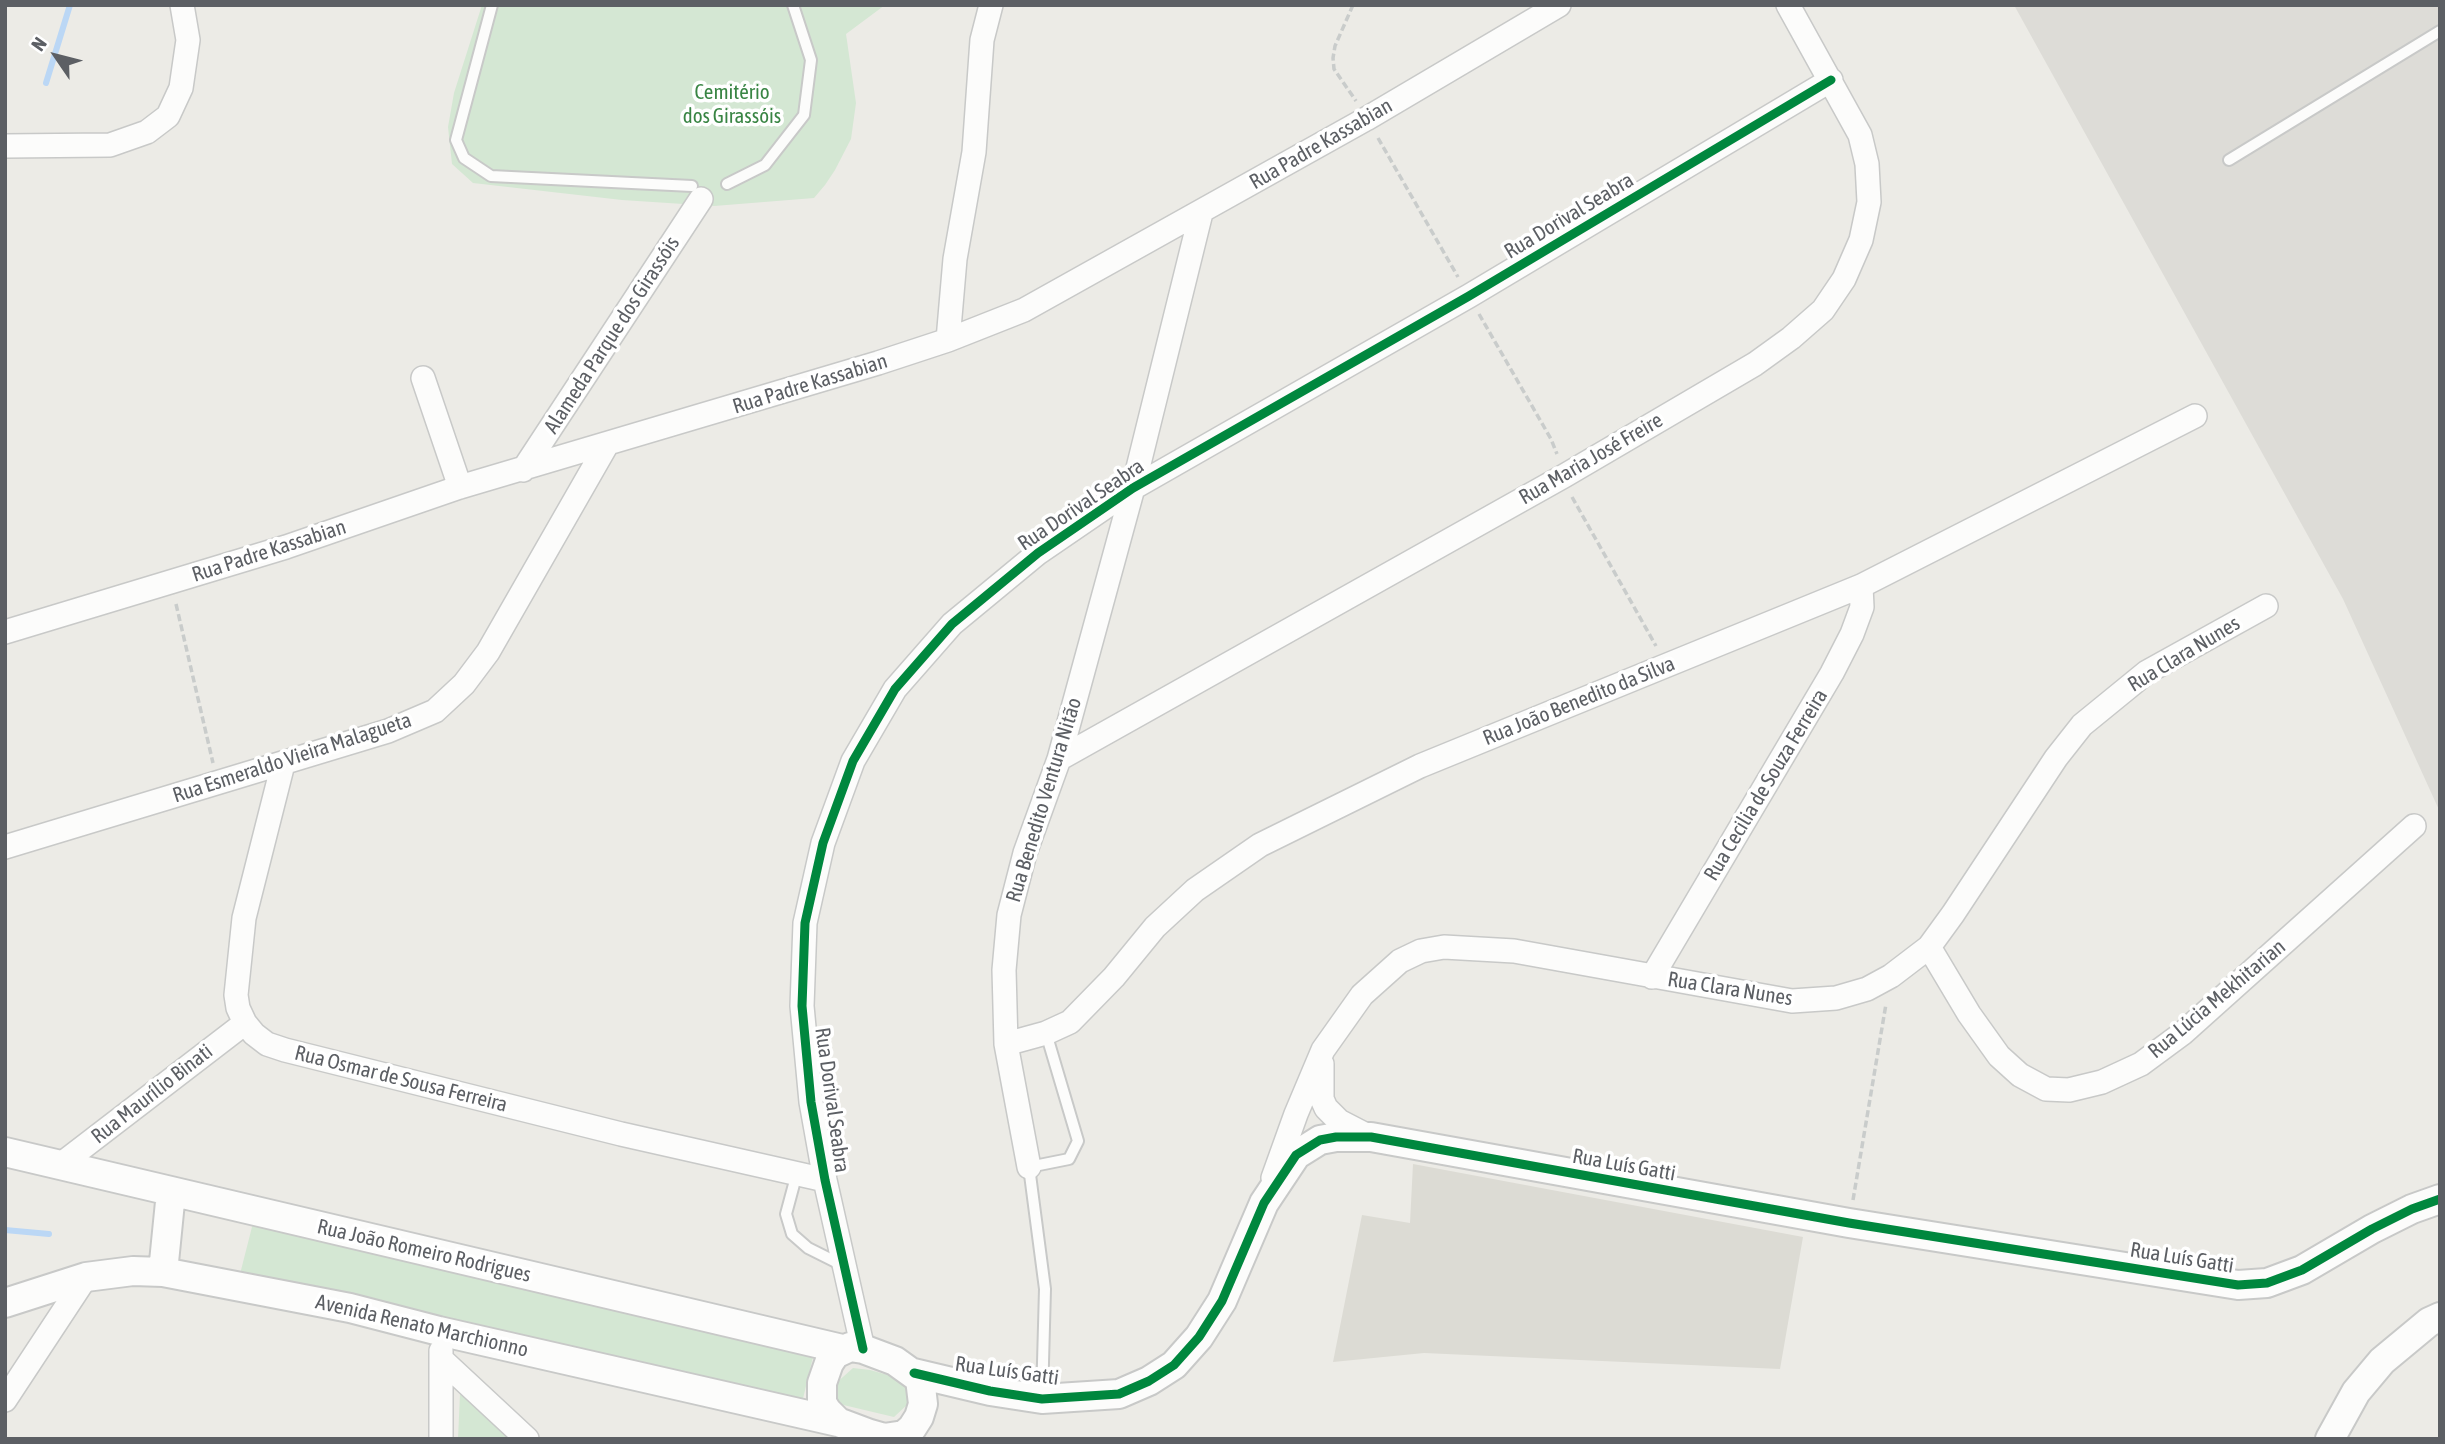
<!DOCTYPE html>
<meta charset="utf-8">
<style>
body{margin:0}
#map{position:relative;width:2445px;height:1444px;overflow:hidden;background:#ecebe6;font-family:"Asap Condensed",sans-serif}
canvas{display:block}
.frame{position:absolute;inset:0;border:7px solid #5c5f64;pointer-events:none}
.north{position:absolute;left:21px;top:21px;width:70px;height:70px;-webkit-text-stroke:5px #fff;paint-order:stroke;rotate:305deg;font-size:19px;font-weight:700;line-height:28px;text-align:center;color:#5c5f64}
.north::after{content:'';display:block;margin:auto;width:24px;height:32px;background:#5c5f64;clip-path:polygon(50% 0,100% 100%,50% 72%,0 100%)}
</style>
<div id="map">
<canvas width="2445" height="1444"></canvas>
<div class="frame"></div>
<div class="north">N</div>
</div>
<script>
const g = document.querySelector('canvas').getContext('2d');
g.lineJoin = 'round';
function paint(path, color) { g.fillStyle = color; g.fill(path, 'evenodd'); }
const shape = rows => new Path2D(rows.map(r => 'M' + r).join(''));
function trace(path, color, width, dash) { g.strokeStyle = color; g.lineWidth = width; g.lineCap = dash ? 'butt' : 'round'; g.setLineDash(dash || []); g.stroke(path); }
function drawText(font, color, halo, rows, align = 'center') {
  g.font = font + ' "Asap Condensed",sans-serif'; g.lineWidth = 7; g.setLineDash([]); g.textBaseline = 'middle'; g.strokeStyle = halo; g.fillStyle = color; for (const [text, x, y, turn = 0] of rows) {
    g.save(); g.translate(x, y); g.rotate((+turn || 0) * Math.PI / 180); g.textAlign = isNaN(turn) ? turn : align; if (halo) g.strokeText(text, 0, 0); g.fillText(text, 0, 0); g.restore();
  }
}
paint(shape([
 [2014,5,2440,5,2440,812,2343,599]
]), '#dddcd7');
paint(shape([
 [1413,1164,1803,1237,1780,1369,1424,1353,1333,1362,1362,1215,1410,1223]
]), '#dcdbd4');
paint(shape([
 [482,5,885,5,846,34,856,103,851,139,835,170,825,185,814,198,714,206,622,200,473,183,452,164,448,127,454,93],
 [253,1223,813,1357,800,1411,239,1278],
 [853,1368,870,1370,909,1381,912,1392,908,1404,894,1417,835,1403,834,1385],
 [460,1394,511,1439,458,1439]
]), '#d4e7d3');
trace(shape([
 [46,83,70,5],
 [5,1230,49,1234]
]), '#bbd7f5', 6);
const service = shape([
 [492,5,456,140,464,158,491,176,692,186],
 [2229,160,2440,31],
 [727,184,765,165,804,115,811,60,793,5],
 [797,1173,786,1214,792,1234,808,1248,842,1265],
 [1042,1399,1045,1289,1029,1167,1069,1159,1078,1141,1046,1033]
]);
const minor = shape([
 [5,146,110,145,147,132,168,116,181,88,188,40,182,5],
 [948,340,955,259,974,152,982,40,991,5],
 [423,378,460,487],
 [523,470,701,199],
 [5,632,286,547,460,487,878,363,948,340,1024,310,1366,119,1559,5],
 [1059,759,1564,476,1755,364,1791,338,1823,310,1844,279,1861,240,1869,202,1867,164,1860,135,1788,5],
 [283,764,244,918,236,995,238,1008,245,1023,254,1034,267,1044,285,1050,621,1134,825,1180],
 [5,847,388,731,435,711,464,684,488,652,606,446],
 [1929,947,1969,1014,1999,1056,2020,1075,2046,1089,2069,1090,2102,1082,2141,1064,2183,1033,2414,826],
 [1652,977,1832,673,1852,634,1862,607,1861,586],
 [1006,1044,1046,1033,1070,1022,1114,977,1155,927,1195,890,1260,845,1420,766,1861,586,2195,416],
 [1322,1064,1322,1099,1326,1108,1339,1121,1370,1137],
 [60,1165,245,1023],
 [1029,1167,1006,1044,1004,970,1009,915,1025,853,1059,759,1133,488,1201,213],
 [1273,1178,1296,1114,1323,1050,1362,995,1400,961,1421,951,1444,947,1514,951,1792,1001,1836,998,1867,989,1891,976,1929,947,1953,914,2056,758,2082,725,2147,672,2266,606],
 [863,1349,825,1180,811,1102,802,1006,805,923,823,843,853,761,895,689,952,624,1038,553,1133,488,1469,296,1831,80],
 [441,1359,527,1439],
 [5,1400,86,1277],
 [441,1439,441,1351]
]);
const tertiary = shape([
 [5,1152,842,1349],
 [163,1272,171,1192],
 [5,1303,86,1277,133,1271,163,1272,350,1308,439,1331,838,1422],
 [850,1347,863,1349,895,1361,920,1379,923,1404,919,1417,912,1428,904,1435,884,1438,870,1434,838,1422,827,1411,822,1403,822,1383,829,1363,835,1354,850,1347],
 [914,1373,990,1391,1042,1399,1119,1394,1149,1381,1174,1365,1199,1337,1222,1301,1264,1203,1296,1155,1320,1140,1336,1137,1371,1137,1849,1223,2238,1285,2267,1283,2302,1270,2372,1229,2412,1209,2440,1199],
 [2330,1439,2356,1392,2382,1361,2429,1322,2440,1317]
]);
trace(service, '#c8c9c8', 14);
trace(minor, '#c8c9c8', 26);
trace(tertiary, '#c8c9c8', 32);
trace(shape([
 [1353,5,1335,46,1333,58,1334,69,1356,101],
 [1378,138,1458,277],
 [1479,314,1551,439,1557,454],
 [1572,497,1656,646],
 [176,604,213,763],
 [1853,1200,1886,1004]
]), '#c9cccb', 3.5, [7, 3.5]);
trace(service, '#fcfcfb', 10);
trace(minor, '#fcfcfb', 23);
trace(tertiary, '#fcfcfb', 28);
trace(shape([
 [863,1349,825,1180,811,1102,802,1006,805,923,823,843,853,761,895,689,952,624,1038,553,1133,488,1469,296,1831,80],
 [914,1373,990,1391,1042,1399,1119,1394,1149,1381,1174,1365,1199,1337,1222,1301,1264,1203,1296,1155,1320,1140,1336,1137,1371,1137,1849,1223,2238,1285,2267,1283,2302,1270,2372,1229,2412,1209,2440,1199]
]), '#00873e', 9);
drawText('21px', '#398544', '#fff', [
 ["Cemitério",732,92],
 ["dos Girassóis",732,116]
]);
drawText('21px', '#5c5f64', '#fff', [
 ["Rua Padre Kassabian",1321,144,-30],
 ["Rua Dorival Seabra",1569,216,-31],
 ["Alameda Parque dos Girassóis",612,335,-57],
 ["Rua Padre Kassabian",810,384,-17],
 ["Rua Maria José Freire",1591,459,-30],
 ["Rua Dorival Seabra",1081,505,-34],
 ["Rua Padre Kassabian",269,551,-18],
 ["Rua Clara Nunes",2184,654,-31],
 ["Rua João Benedito da Silva",1579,701,-22],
 ["Rua Esmeraldo Vieira Malagueta",292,758,-18],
 ["Rua Cecilia de Souza Ferreira",1766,785,-59],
 ["Rua Benedito Ventura Nitão",1044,800,-73],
 ["Rua Clara Nunes",1730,989,9],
 ["Rua Lúcia Mekhitarian",2217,999,-40],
 ["Rua Osmar de Sousa Ferreira",401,1079,14],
 ["Rua Maurílio Binati",152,1094,-38],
 ["Rua Dorival Seabra",832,1100,82],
 ["Rua Luís Gatti",1624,1165,10],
 ["Rua João Romeiro Rodrigues",424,1251,13],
 ["Rua Luís Gatti",2182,1258,9],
 ["Avenida Renato Marchionno",422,1326,13],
 ["Rua Luís Gatti",1007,1371,8]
]);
</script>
